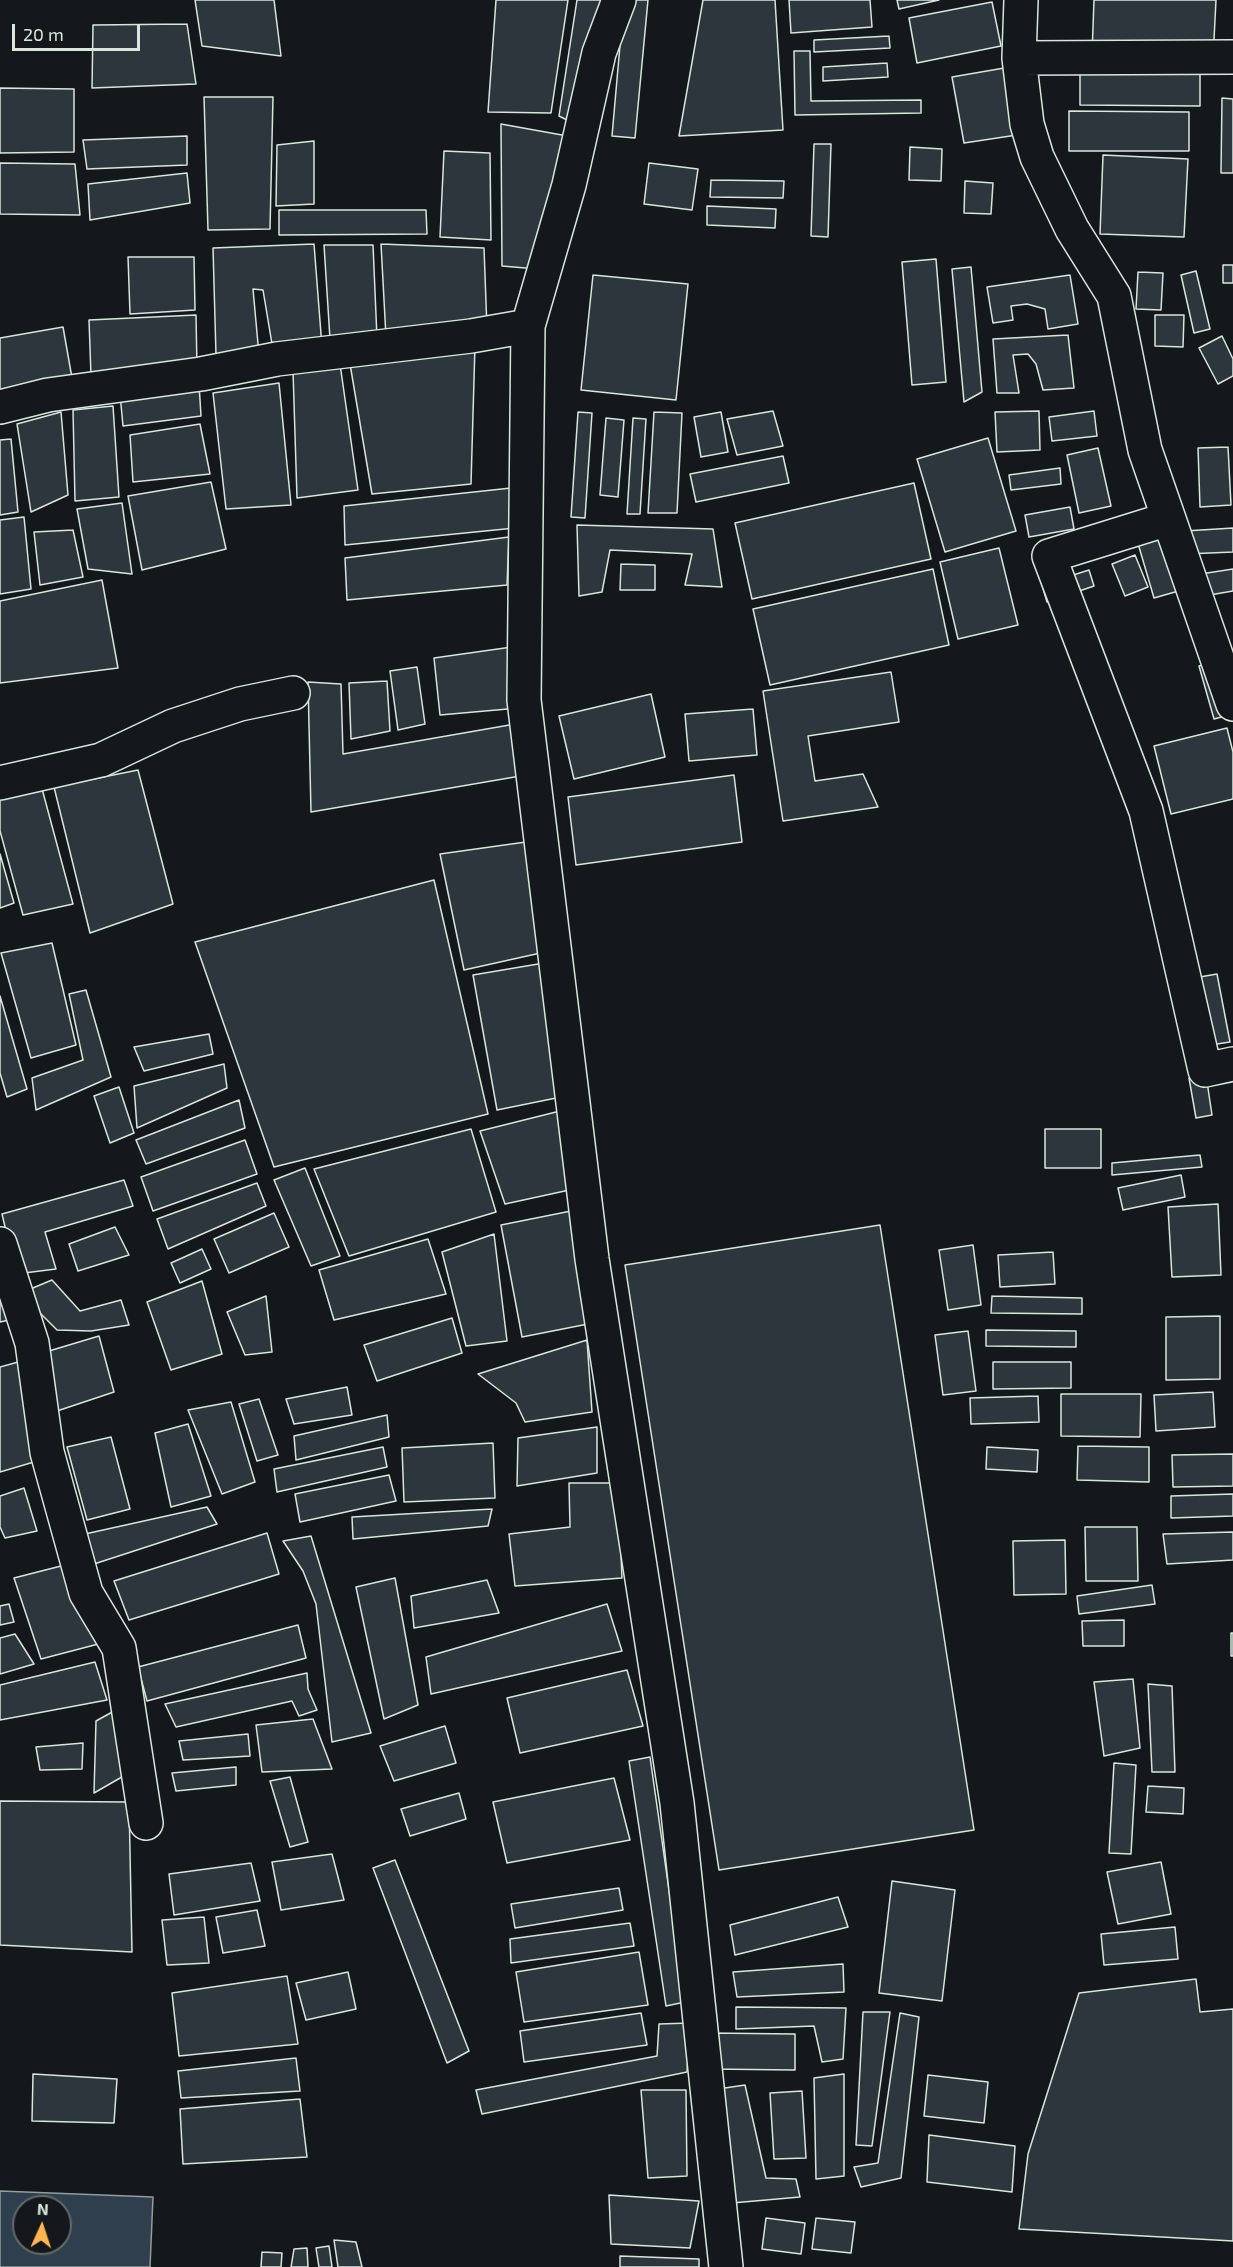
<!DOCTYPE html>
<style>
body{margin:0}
#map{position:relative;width:1233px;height:2267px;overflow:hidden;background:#14181c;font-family:"Exo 2",sans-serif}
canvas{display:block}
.north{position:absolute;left:12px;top:2195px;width:60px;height:60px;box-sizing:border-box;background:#14181c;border:2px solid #626a69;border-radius:50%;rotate:3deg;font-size:16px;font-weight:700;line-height:24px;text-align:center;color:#d8e6dc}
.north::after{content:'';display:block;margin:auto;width:21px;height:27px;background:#ffb74d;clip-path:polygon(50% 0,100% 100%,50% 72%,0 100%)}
.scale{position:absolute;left:12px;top:24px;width:128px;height:27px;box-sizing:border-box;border:3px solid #d8e6dc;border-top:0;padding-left:8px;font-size:18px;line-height:21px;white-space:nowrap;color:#d8e6dc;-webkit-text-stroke:4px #14181c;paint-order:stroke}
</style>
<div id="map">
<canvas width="1233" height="2267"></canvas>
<div class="north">N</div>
<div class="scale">20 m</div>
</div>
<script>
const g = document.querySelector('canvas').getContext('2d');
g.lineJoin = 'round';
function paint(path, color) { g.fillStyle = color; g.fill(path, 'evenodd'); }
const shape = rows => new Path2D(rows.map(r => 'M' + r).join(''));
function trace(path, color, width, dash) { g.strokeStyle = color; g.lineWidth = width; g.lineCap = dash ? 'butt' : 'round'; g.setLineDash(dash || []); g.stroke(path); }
const water = shape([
 [0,2191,153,2197,150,2267,0,2267,0,2191],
 [24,2207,60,2207,60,2243,24,2243,24,2207]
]);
paint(water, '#2f3f4d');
trace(water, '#939e99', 1.5);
const building = shape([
 [195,0,274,0,281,56,202,46,195,0],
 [496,0,568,0,551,113,488,112,496,0],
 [577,0,613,0,577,125,559,116,577,0],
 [624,0,648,0,635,138,612,136,624,0],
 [703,0,775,0,783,130,679,136,703,0],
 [789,0,870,0,872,27,791,33,789,0],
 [897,0,939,0,899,9,897,0],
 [1094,0,1216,0,1213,59,1092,55,1094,0],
 [992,2,1001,46,917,63,909,18,992,2],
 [187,24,196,84,92,88,93,25,187,24],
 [889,36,890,48,814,52,814,40,889,36],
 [794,51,810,51,811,101,921,100,921,113,795,115,794,51],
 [887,63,888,77,823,81,823,67,887,63],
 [1080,66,1200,66,1200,106,1080,105,1080,66],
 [1010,67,1017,135,964,143,952,77,1010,67],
 [0,88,74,89,74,152,0,153,0,88],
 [204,97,273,97,270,229,208,230,204,97],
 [1222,98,1233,99,1233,173,1221,173,1222,98],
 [1069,111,1189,112,1189,151,1069,151,1069,111],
 [501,124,573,137,537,269,502,266,501,124],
 [187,136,187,165,87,169,83,140,187,136],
 [314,141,314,204,276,206,277,145,314,141],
 [814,144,831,144,828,237,811,236,814,144],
 [910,147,942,149,941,181,909,180,910,147],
 [444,151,490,153,491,240,440,237,444,151],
 [1103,155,1188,159,1184,237,1100,234,1103,155],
 [0,163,75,164,80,215,0,214,0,163],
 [649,163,698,169,692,210,644,204,649,163],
 [187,173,190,203,90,220,88,184,187,173],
 [711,180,784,181,783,198,710,197,711,180],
 [965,181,993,183,991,214,964,213,965,181],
 [707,206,776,209,775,228,707,225,707,206],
 [279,210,426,210,427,234,279,235,279,210],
 [314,244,322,347,273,350,263,290,253,289,259,355,216,355,213,248,314,244],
 [381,244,484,248,487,329,386,337,381,244],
 [324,245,373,245,377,338,330,339,324,245],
 [128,257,194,257,195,310,130,314,128,257],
 [936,259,946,382,912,385,902,262,936,259],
 [1223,265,1233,265,1233,283,1223,283,1223,265],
 [971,267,982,392,964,402,952,269,971,267],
 [1196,271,1210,329,1194,333,1181,275,1196,271],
 [1138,272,1163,273,1161,310,1136,309,1138,272],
 [593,275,688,284,676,400,581,390,593,275],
 [1070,275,1078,324,1048,329,1045,309,1027,304,1011,306,1013,320,993,323,987,287,1070,275],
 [196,315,197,368,91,376,89,320,196,315],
 [1155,315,1184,315,1183,347,1155,346,1155,315],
 [63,327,72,378,0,392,0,338,63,327],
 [1068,335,1074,388,1043,390,1036,364,1028,354,1013,355,1019,393,997,393,993,339,1068,335],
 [1222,336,1233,359,1233,376,1218,384,1199,348,1222,336],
 [475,345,471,484,372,494,350,364,475,345],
 [340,364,358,490,297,498,293,371,340,364],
 [279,383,291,505,226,509,213,393,279,383],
 [199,384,201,416,123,426,120,394,199,384],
 [113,406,119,497,75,501,73,410,113,406],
 [773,411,783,446,737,455,727,419,773,411],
 [1039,411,1040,450,997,452,995,412,1039,411],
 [1094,411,1097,436,1052,441,1049,417,1094,411],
 [61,412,68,495,31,512,17,424,61,412],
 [578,412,592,413,585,518,571,517,578,412],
 [654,412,682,413,677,513,648,513,654,412],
 [721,412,728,452,701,457,694,417,721,412],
 [606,418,624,420,618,497,600,495,606,418],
 [633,418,646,419,640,514,627,514,633,418],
 [200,424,210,474,133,482,130,435,200,424],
 [988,438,1016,531,945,552,917,459,988,438],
 [11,439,18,512,0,515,0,440,11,439],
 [1228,447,1231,505,1200,507,1198,448,1228,447],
 [1098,448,1111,506,1079,513,1067,455,1098,448],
 [783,456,789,483,696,502,690,474,783,456],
 [1060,468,1061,484,1011,490,1009,475,1060,468],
 [211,482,226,549,142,570,128,496,211,482],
 [914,483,931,559,752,599,735,523,914,483],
 [511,488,515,528,345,545,344,506,511,488],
 [122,503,132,574,88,569,77,509,122,503],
 [1070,507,1074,529,1029,537,1025,515,1070,507],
 [24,517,31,589,0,594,0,520,24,517],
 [577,525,713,529,722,587,685,585,692,554,610,550,602,592,579,596,577,525],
 [1233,528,1233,552,1186,554,1185,531,1233,528],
 [73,530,83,577,40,585,34,532,73,530],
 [1164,533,1182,590,1154,598,1137,540,1164,533],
 [509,537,507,585,347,600,345,558,509,537],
 [999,548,1018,625,958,639,940,562,999,548],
 [1135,555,1148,587,1125,596,1112,564,1135,555],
 [621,564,655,565,655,590,620,590,621,564],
 [933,569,949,645,770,685,753,609,933,569],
 [1233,569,1233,591,1198,597,1194,575,1233,569],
 [1089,570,1094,586,1047,602,1042,585,1089,570],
 [102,580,118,668,0,683,0,601,102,580],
 [519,646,519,708,440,715,434,658,519,646],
 [1233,657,1233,714,1214,719,1199,666,1233,657],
 [417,667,425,724,398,730,390,671,417,667],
 [891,672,899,722,808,736,815,781,863,774,878,807,783,821,763,691,891,672],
 [387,681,390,731,351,739,349,683,387,681],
 [308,682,341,684,343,754,521,723,532,774,311,812,308,682],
 [651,694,665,757,574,779,559,716,651,694],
 [753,709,757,755,689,761,685,714,753,709],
 [1227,728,1233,752,1233,799,1171,814,1154,746,1227,728],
 [138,770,173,904,90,933,54,787,138,770],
 [734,775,742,842,576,865,568,797,734,775],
 [41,785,73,904,23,915,0,831,0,794,41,785],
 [533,841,554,950,464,970,440,854,533,841],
 [0,854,14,903,0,908,0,854],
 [434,880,488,1114,274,1167,195,942,434,880],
 [52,943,76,1045,31,1058,1,953,52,943],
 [550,962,566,1096,497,1110,473,975,550,962],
 [1217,974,1230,1042,1184,1049,1171,982,1217,974],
 [86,990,111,1077,36,1110,32,1078,83,1060,69,994,86,990],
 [0,996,27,1089,7,1097,0,1073,0,996],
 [209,1034,213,1054,144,1071,134,1047,209,1034],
 [224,1064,227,1088,137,1128,134,1086,224,1064],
 [1206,1075,1212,1115,1196,1118,1189,1078,1206,1075],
 [119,1087,134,1133,110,1143,94,1096,119,1087],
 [239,1100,245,1128,146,1164,136,1140,239,1100],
 [560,1111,574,1189,505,1204,480,1131,560,1111],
 [471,1129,496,1212,349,1256,314,1169,471,1129],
 [1045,1129,1101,1129,1101,1168,1045,1168,1045,1129],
 [245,1140,257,1174,153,1211,141,1177,245,1140],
 [1200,1155,1202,1167,1112,1175,1112,1163,1200,1155],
 [305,1168,340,1256,311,1266,274,1180,305,1168],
 [1181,1175,1185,1197,1123,1210,1118,1188,1181,1175],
 [124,1180,133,1206,45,1232,56,1269,16,1274,2,1214,124,1180],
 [257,1183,266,1206,168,1249,157,1219,257,1183],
 [1218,1204,1221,1275,1172,1277,1168,1207,1218,1204],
 [581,1209,588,1324,522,1337,501,1225,581,1209],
 [274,1213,289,1247,229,1273,214,1239,274,1213],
 [880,1225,974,1830,719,1870,625,1265,880,1225],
 [115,1227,129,1255,78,1271,69,1244,115,1227],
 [494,1234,507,1341,466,1346,442,1252,494,1234],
 [428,1239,446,1294,334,1320,319,1270,428,1239],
 [973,1245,981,1305,948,1310,939,1250,973,1245],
 [202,1249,211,1269,180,1283,171,1263,202,1249],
 [1053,1252,1055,1284,1000,1287,998,1255,1053,1252],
 [52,1280,80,1311,121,1300,129,1325,91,1331,57,1330,37,1310,28,1290,52,1280],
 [202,1281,222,1354,171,1370,147,1302,202,1281],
 [0,1285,14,1319,0,1322,0,1285],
 [266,1296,272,1352,245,1355,227,1312,266,1296],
 [992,1296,1082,1298,1082,1314,991,1313,992,1296],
 [1220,1316,1220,1379,1166,1380,1166,1317,1220,1316],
 [452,1318,462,1353,377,1381,364,1345,452,1318],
 [986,1330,1076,1331,1076,1347,986,1346,986,1330],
 [968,1331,976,1391,943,1395,935,1335,968,1331],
 [99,1336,114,1392,54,1412,39,1354,99,1336],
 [587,1340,592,1412,525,1422,516,1403,478,1374,587,1340],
 [29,1359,44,1459,0,1472,0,1367,29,1359],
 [993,1362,1071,1362,1071,1388,993,1389,993,1362],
 [347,1387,352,1415,294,1424,286,1399,347,1387],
 [1213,1392,1215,1427,1156,1431,1154,1395,1213,1392],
 [1061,1394,1141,1394,1140,1437,1061,1436,1061,1394],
 [1038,1396,1039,1422,971,1424,970,1398,1038,1396],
 [259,1399,278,1455,257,1461,239,1404,259,1399],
 [231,1402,255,1482,222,1494,188,1410,231,1402],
 [387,1415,389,1437,296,1460,294,1436,387,1415],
 [188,1424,211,1496,171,1507,155,1433,188,1424],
 [597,1427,597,1473,517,1486,518,1438,597,1427],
 [111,1437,130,1509,87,1520,67,1447,111,1437],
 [493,1443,495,1498,404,1502,402,1448,493,1443],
 [1078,1446,1149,1447,1149,1482,1077,1480,1078,1446],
 [383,1447,387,1467,277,1492,274,1469,383,1447],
 [987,1447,1038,1450,1037,1472,986,1469,987,1447],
 [1233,1454,1233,1486,1173,1487,1172,1455,1233,1454],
 [389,1475,396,1501,300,1522,295,1494,389,1475],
 [569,1483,618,1483,622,1578,515,1586,509,1534,570,1527,569,1483],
 [24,1488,37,1531,5,1538,0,1527,0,1496,24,1488],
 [1233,1494,1233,1516,1171,1518,1171,1496,1233,1494],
 [207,1507,217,1524,94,1564,85,1534,207,1507],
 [492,1509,488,1526,353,1539,352,1517,492,1509],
 [1085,1527,1137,1527,1138,1581,1086,1581,1085,1527],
 [1233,1532,1233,1560,1167,1564,1163,1534,1233,1532],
 [267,1533,279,1574,129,1620,114,1581,267,1533],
 [311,1536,371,1733,332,1742,316,1604,303,1571,283,1541,311,1536],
 [1065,1540,1066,1594,1014,1595,1013,1541,1065,1540],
 [61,1566,106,1642,41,1659,14,1578,61,1566],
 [395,1578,418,1705,384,1719,356,1587,395,1578],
 [487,1580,499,1613,414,1628,411,1596,487,1580],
 [1152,1585,1155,1604,1079,1614,1077,1596,1152,1585],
 [9,1604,14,1622,0,1625,0,1606,9,1604],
 [607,1604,622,1651,431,1694,426,1657,607,1604],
 [1124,1620,1124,1646,1083,1646,1082,1621,1124,1620],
 [298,1625,306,1658,147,1701,138,1667,298,1625],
 [1231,1633,1233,1633,1233,1656,1231,1656,1231,1633],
 [15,1634,34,1664,0,1674,0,1638,15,1634],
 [95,1662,107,1700,0,1720,0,1685,95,1662],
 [627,1670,643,1726,520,1753,507,1698,627,1670],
 [307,1673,308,1689,317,1710,299,1716,292,1701,176,1727,165,1704,307,1673],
 [1133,1679,1140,1748,1104,1756,1094,1682,1133,1679],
 [1148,1684,1172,1686,1175,1772,1152,1772,1148,1684],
 [114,1711,134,1770,94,1793,96,1721,114,1711],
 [313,1719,332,1769,262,1772,256,1725,313,1719],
 [445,1726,456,1763,394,1781,380,1746,445,1726],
 [248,1734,250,1756,183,1760,179,1741,248,1734],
 [83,1743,82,1769,40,1770,36,1747,83,1743],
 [650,1757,685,2002,666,2006,629,1761,650,1757],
 [1114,1763,1136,1765,1131,1854,1109,1853,1114,1763],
 [236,1767,236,1785,176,1791,172,1773,236,1767],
 [290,1777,308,1842,290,1847,270,1781,290,1777],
 [614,1778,630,1840,507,1863,493,1802,614,1778],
 [1148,1786,1184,1788,1183,1814,1146,1812,1148,1786],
 [459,1793,466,1819,410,1836,401,1809,459,1793],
 [0,1801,129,1802,132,1952,0,1945,0,1801],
 [332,1854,344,1900,281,1910,272,1862,332,1854],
 [395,1860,469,2051,447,2063,373,1868,395,1860],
 [1161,1862,1171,1914,1118,1924,1107,1872,1161,1862],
 [251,1863,260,1901,174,1915,169,1874,251,1863],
 [892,1881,955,1890,942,2001,879,1993,892,1881],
 [619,1888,623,1910,515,1928,511,1904,619,1888],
 [838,1897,848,1927,735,1955,730,1925,838,1897],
 [257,1910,265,1946,223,1953,216,1917,257,1910],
 [204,1917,209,1963,167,1965,162,1920,204,1917],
 [630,1923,634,1946,511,1963,510,1939,630,1923],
 [1175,1927,1178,1959,1104,1965,1101,1934,1175,1927],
 [639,1952,648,2005,524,2022,516,1972,639,1952],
 [843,1964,844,1992,737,1997,733,1972,843,1964],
 [348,1972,356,2009,306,2020,296,1983,348,1972],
 [287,1976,298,2044,179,2056,172,1993,287,1976],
 [1196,1979,1200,2012,1233,2009,1233,2241,1019,2229,1028,2154,1079,1993,1196,1979],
 [736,2007,846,2008,843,2059,822,2062,814,2026,736,2029,736,2007],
 [863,2012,890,2012,872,2146,856,2145,863,2012],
 [641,2013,647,2045,524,2062,520,2031,641,2013],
 [900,2013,919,2017,901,2178,861,2187,854,2167,878,2163,900,2013],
 [690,2023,687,2072,482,2114,476,2090,657,2056,659,2024,690,2023],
 [709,2033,795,2034,795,2070,709,2069,709,2033],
 [296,2058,300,2091,181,2098,178,2071,296,2058],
 [33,2074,117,2079,114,2123,32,2121,33,2074],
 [844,2074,844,2176,816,2179,814,2078,844,2074],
 [928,2075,988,2082,984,2123,924,2116,928,2075],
 [745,2085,766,2178,796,2179,800,2197,732,2203,718,2089,745,2085],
 [641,2090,686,2090,687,2176,648,2178,641,2090],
 [802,2091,806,2158,774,2159,770,2093,802,2091],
 [300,2099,307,2157,183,2164,180,2109,300,2099],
 [929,2135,1015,2146,1012,2192,927,2182,929,2135],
 [609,2195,699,2201,690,2248,611,2244,609,2195],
 [766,2218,805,2223,801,2254,762,2249,766,2218],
 [816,2218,855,2222,851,2253,812,2249,816,2218],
 [334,2240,356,2242,362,2267,338,2267,334,2240],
 [329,2246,332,2267,319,2267,316,2248,329,2246],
 [307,2248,308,2267,291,2267,294,2249,307,2248],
 [262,2252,282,2253,281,2267,261,2267,262,2252],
 [620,2256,699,2259,699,2267,620,2267,620,2256]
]);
paint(building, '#2c363c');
trace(building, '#d8e6dc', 1.5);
const minor = shape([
 [619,0,599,53,569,185,528,326,524,700,592,1259,677,1803,726,2267],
 [1021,0,1019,58,1027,124,1037,157,1072,229,1114,296,1145,450,1233,704],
 [1019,58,1233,57],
 [0,407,48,395,201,374,277,359,471,336,528,326],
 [1168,519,1049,556,1146,811,1205,1070,1233,1064],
 [0,783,101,760,173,726,240,704,293,693],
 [0,1244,32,1343,47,1452,86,1593,119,1648,146,1823]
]);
trace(minor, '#d8e6dc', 36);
trace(minor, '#14181c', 33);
</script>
